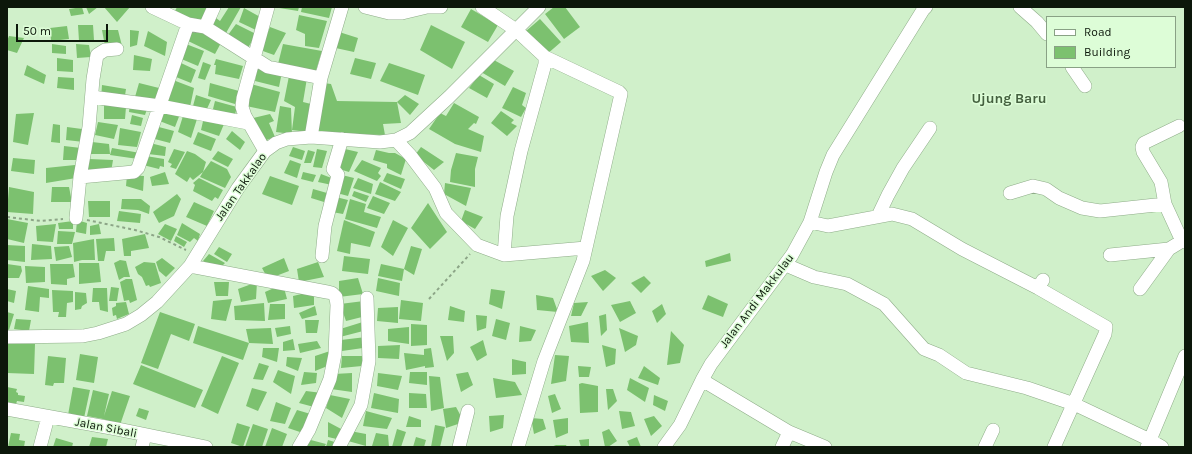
<!DOCTYPE html>
<style>
body{margin:0}
#map{position:relative;width:1192px;height:454px;overflow:hidden;background:#d0f0ca;font-family:Karla,sans-serif}
canvas{display:block}
.frame{position:absolute;inset:0;border:8px solid #0c170a;pointer-events:none}
.legend{position:absolute;left:1046px;top:16px;width:130px;height:52px;box-sizing:border-box;background:#ddfdd7;border:1px solid #89a185;margin:0;padding:5px 7px;list-style:none;font-size:12px;color:#0c170a}
.legend li{display:flex;align-items:center;gap:8px;height:20px}
.legend b{width:20px;border:1px solid #89a185}
.scale{position:absolute;left:16px;top:24px;width:92px;height:18px;box-sizing:border-box;border:2px solid #0c170a;border-top:0;padding-left:5px;font-size:12px;line-height:14px;white-space:nowrap;color:#0c170a;-webkit-text-stroke:3px #ddfdd7;paint-order:stroke}
</style>
<div id="map">
<canvas width="1192" height="454"></canvas>
<div class="frame"></div>
<ul class="legend">
<li><b style="height:5px;background:#fff"></b>Road</li>
<li><b style="height:11px;background:#7cc16f"></b>Building</li>
</ul>
<div class="scale">50 m</div>
</div>
<script>
const g = document.querySelector('canvas').getContext('2d');
g.lineJoin = 'round';
function paint(path, color) { g.fillStyle = color; g.fill(path, 'evenodd'); }
const shape = rows => new Path2D(rows.map(r => 'M' + r).join(''));
function trace(path, color, width, dash) { g.strokeStyle = color; g.lineWidth = width; g.lineCap = dash ? 'butt' : 'round'; g.setLineDash(dash || []); g.stroke(path); }
function drawText(font, color, halo, rows, align = 'center') {
  g.font = font + ' Karla,sans-serif'; g.lineWidth = 3; g.setLineDash([]); g.textBaseline = 'middle'; g.strokeStyle = halo; g.fillStyle = color; for (const [text, x, y, turn = 0] of rows) {
    g.save(); g.translate(x, y); g.rotate((+turn || 0) * Math.PI / 180); g.textAlign = isNaN(turn) ? turn : align; if (halo) g.strokeText(text, 0, 0); g.fillText(text, 0, 0); g.restore();
  }
}
paint(shape([
 [82,7,84,14,71,16,69,9],
 [86,7,98,7,89,14],
 [104,7,130,7,117,22],
 [177,7,207,7,200,24,175,11],
 [229,7,241,7,226,33,211,26,216,18,220,21],
 [273,7,299,7,298,11],
 [302,7,332,7,329,18,301,12],
 [554,7,565,7,580,27,564,39,545,14],
 [244,8,262,18,258,31,239,22],
 [471,9,498,25,488,42,461,27],
 [299,15,327,21,319,48,305,46,305,34,296,30],
 [540,19,561,42,546,55,526,31],
 [236,24,256,34,248,48,228,35],
 [78,25,93,25,94,40,79,41],
 [431,25,465,42,452,69,420,50],
 [67,26,69,39,51,41,50,28],
 [192,27,222,41,215,54,186,40],
 [270,27,286,33,274,55,260,50],
 [102,30,118,30,122,46,105,46],
 [130,30,139,31,137,45,130,47],
 [148,31,167,42,165,56,144,46],
 [336,31,358,38,354,52,331,47],
 [9,36,24,38,17,53,7,50,7,41],
 [52,44,66,46,66,54,52,53],
 [76,44,89,45,91,57,77,58],
 [186,44,204,51,198,66,179,58],
 [283,44,322,51,315,74,278,64],
 [134,55,152,59,150,71,133,70],
 [57,58,73,60,73,72,57,71],
 [355,58,376,63,371,79,350,74],
 [216,59,243,66,239,79,215,74,216,65,214,65],
 [492,59,514,71,505,86,481,72],
 [203,62,211,65,205,80,198,78],
 [181,63,196,70,191,83,176,77],
 [389,63,425,75,418,95,380,81],
 [27,65,46,75,44,84,24,75],
 [257,69,282,72,279,87,255,81],
 [479,75,494,84,487,98,469,88],
 [289,76,307,78,303,102,311,104,308,132,292,130,295,107,284,101],
 [58,77,74,78,74,90,57,88],
 [173,80,194,88,190,107,166,103],
 [139,83,159,88,155,101,135,97],
 [210,83,239,91,235,104,208,96],
 [324,83,331,84,337,101,397,102,405,95,419,104,410,115,397,102,401,123,383,124,385,135,332,134,315,130],
 [251,84,280,92,275,112,246,106],
 [102,85,126,89,124,102,101,99],
 [513,87,526,93,522,105,526,108,521,117,502,108],
 [196,95,211,100,206,111,195,109,196,106,193,106],
 [215,101,237,107,234,118,212,113],
 [130,102,148,106,145,115,129,112],
 [454,103,479,117,476,124,474,123,468,129,484,136,481,152,455,144,429,129,440,113,446,116],
 [104,105,126,107,125,119,104,119],
 [280,106,291,108,292,134,276,132],
 [162,110,180,114,175,127,157,120],
 [501,111,514,120,511,123,517,126,507,136,491,123],
 [34,113,28,145,13,142,16,114],
 [270,114,274,121,269,123,275,137,261,142,249,119],
 [132,115,143,118,141,126,130,124],
 [183,116,197,119,191,138,178,132],
 [204,117,224,124,219,136,201,130],
 [98,122,118,125,114,139,95,135],
 [53,124,60,125,60,143,51,142],
 [155,126,174,131,170,143,151,138],
 [67,127,82,129,84,142,66,140],
 [120,128,141,132,137,147,118,145],
 [232,131,245,142,240,150,226,139],
 [198,132,216,139,211,151,193,144],
 [92,142,109,144,110,154,90,154],
 [150,143,166,147,165,156,148,154],
 [64,146,81,148,79,160,63,160],
 [293,147,305,151,302,160,289,156],
 [421,147,444,162,434,170,415,155],
 [112,148,140,153,138,159,110,155],
 [174,149,185,152,176,169,170,167,172,164,168,162],
 [317,149,327,151,322,168,313,167],
 [345,149,358,152,349,172,339,169],
 [308,150,315,152,311,163,304,163],
 [376,150,389,153,395,153,406,159,401,175,387,168,387,164,373,160],
 [187,151,195,154,206,162,203,172,211,161,227,169,231,177,225,188,200,177,203,172,193,180,190,177,187,182,175,174],
 [218,151,233,159,228,167,212,159],
 [456,153,478,157,475,169,475,187,450,182,451,170],
 [146,156,164,159,164,167,160,166,159,169,143,165],
 [13,158,35,160,34,174,11,171],
 [89,159,113,160,111,172,87,173],
 [290,160,301,164,297,178,284,173],
 [362,160,381,168,378,173,381,176,377,181,354,171],
 [75,165,76,178,46,183,46,168],
 [165,172,169,184,152,186,150,177],
 [303,172,316,175,313,182,301,179],
 [387,173,405,179,401,189,383,181],
 [321,174,334,179,332,185,318,182],
 [127,175,144,176,143,191,126,186],
 [342,175,354,178,348,196,337,193],
 [270,176,299,186,292,205,262,194],
 [199,178,223,190,218,199,215,197,212,201,193,191,195,185,193,183],
 [358,178,373,184,371,194,353,188],
 [380,182,401,192,395,201,375,194],
 [445,183,471,188,466,206,444,194],
 [9,187,34,192,33,214,7,212],
 [52,187,69,187,72,202,51,202],
 [313,189,327,193,324,202,311,198],
 [354,191,369,196,366,202,352,196],
 [177,194,181,199,174,216,159,223,153,212],
 [373,196,390,203,384,214,367,208],
 [336,197,348,200,343,214,332,212],
 [122,199,141,199,150,206,149,214,138,210,121,209],
 [350,199,366,204,364,212,381,217,377,228,345,219],
 [88,201,110,201,110,217,89,217],
 [194,202,214,211,207,226,186,217],
 [428,203,447,232,430,249,411,228],
 [465,210,483,217,475,229,461,221],
 [119,211,141,214,140,223,117,221],
 [7,219,28,223,24,243,7,239],
 [77,220,87,223,86,234,76,232],
 [344,220,375,232,370,247,351,243,350,254,337,251],
 [393,220,408,228,393,256,381,247],
 [73,221,73,229,59,229,58,223],
 [182,223,200,234,198,241,194,238,190,242,177,235],
 [56,224,53,242,37,241,36,226],
 [99,224,101,234,90,235,90,226],
 [165,224,177,229,171,241,158,234],
 [58,231,75,232,72,244,57,244],
 [145,234,149,248,131,251,131,256,124,256,122,239],
 [176,236,187,242,184,247,174,241],
 [114,238,115,251,106,251,104,261,98,261,96,239],
 [94,239,95,260,82,260,74,262,73,243],
 [32,244,51,246,52,259,31,260],
 [7,245,25,246,25,262,7,260],
 [69,246,72,257,56,261,54,247],
 [411,246,422,249,414,275,404,269],
 [219,247,232,254,227,262,214,254],
 [730,253,731,261,706,267,705,261],
 [209,254,225,263,218,270,203,261],
 [344,256,370,259,368,274,342,271],
 [162,258,175,268,166,277,159,271,156,262],
 [284,258,289,271,268,279,262,268],
 [120,260,126,261,130,277,124,277,119,280,114,263],
 [144,262,155,263,161,283,150,287,149,285,146,286,142,277,138,274,135,267],
 [318,262,324,277,299,282,297,269],
 [79,263,99,263,101,282,79,284],
 [7,264,21,266,22,271,19,278,7,278],
 [50,264,73,264,75,277,67,279,67,285,51,284],
 [381,264,404,269,402,281,378,276],
 [25,266,45,267,45,282,26,283],
 [605,270,616,278,603,291,591,276],
 [644,276,651,283,641,293,631,283],
 [358,278,363,294,339,297,339,281],
 [378,278,400,283,399,296,376,291],
 [126,279,132,279,137,300,130,303,129,300,124,301,120,282],
 [214,282,229,282,228,296,216,296],
 [257,282,256,299,241,302,238,289],
 [283,284,287,299,268,303,265,292],
 [28,286,49,289,49,298,40,297,39,312,25,310],
 [111,287,119,288,117,301,109,301],
 [93,288,107,288,108,312,100,310,99,302,92,302],
 [7,289,16,291,14,303,7,301],
 [491,289,505,291,502,309,489,304],
 [52,290,73,291,73,302,67,303,66,317,58,317,59,312,53,312],
 [314,291,314,305,294,308,293,296],
 [75,292,86,293,87,303,82,306,81,309,75,310],
 [536,295,553,298,558,312,537,310],
 [708,295,728,304,723,317,702,309],
 [232,299,226,321,211,319,213,301],
 [401,300,423,303,421,321,399,319],
 [364,301,366,316,346,321,340,304],
 [630,301,636,313,620,322,611,305],
 [126,302,129,314,117,319,116,315,113,316,112,308,116,306,116,303],
 [588,302,581,316,571,316,574,303],
 [264,303,265,321,235,320,234,306],
 [270,304,285,304,285,319,268,320],
 [662,304,666,314,657,323,652,311],
 [315,306,317,315,302,319,299,313],
 [450,306,465,311,464,322,448,320],
 [398,307,398,323,377,321,378,308],
 [7,312,14,314,9,330,7,329],
 [160,312,195,324,189,341,171,334,158,369,141,363],
 [606,314,607,330,601,336,599,316],
 [476,315,487,316,486,328,477,331],
 [16,319,31,320,29,331,14,329],
 [496,319,510,323,506,340,492,336],
 [305,320,319,320,317,333,306,333],
 [366,321,367,330,340,337,337,330],
 [588,322,589,343,571,342,569,326],
 [411,324,427,325,427,345,411,346],
 [198,326,249,343,246,329,271,328,273,344,249,343,243,360,193,343],
 [290,326,291,334,277,337,275,328],
 [520,326,536,330,531,341,519,342],
 [409,327,409,344,388,341,388,329],
 [619,328,638,336,636,345,625,352],
 [671,331,684,345,680,363,667,365],
 [440,336,453,336,454,353,447,361],
 [366,337,363,348,342,351,341,340],
 [293,339,295,350,283,351,283,342],
 [483,340,487,355,477,361,470,347],
 [317,341,321,348,300,353,298,344],
 [7,344,35,344,34,374,7,373],
 [400,345,399,359,378,358,378,346],
 [602,345,616,349,615,364,606,367],
 [263,348,279,348,277,362,262,357],
 [431,348,434,367,425,368,425,366,406,370,404,353,424,355,424,349],
 [330,351,330,365,315,371,315,356],
 [80,354,98,357,94,383,76,380],
 [555,355,569,356,566,381,551,384],
 [48,356,66,358,64,383,54,383,53,386,45,385],
 [222,356,239,363,218,414,201,406],
 [342,356,362,356,362,366,341,368],
 [287,357,302,358,298,371,286,366],
 [512,359,526,362,526,374,512,375],
 [259,363,269,366,263,380,253,379],
 [141,365,203,390,195,408,133,384],
 [578,366,591,367,589,377,579,377],
 [644,366,660,378,658,385,638,378],
 [278,370,295,376,291,394,273,382],
 [304,372,317,373,316,383,301,385],
 [410,372,427,372,427,385,409,383],
 [468,372,473,385,461,392,456,374],
 [352,373,352,392,331,389,334,374],
 [378,373,402,376,398,390,377,386],
 [429,376,440,377,444,408,431,411],
 [493,378,515,382,522,395,496,398],
 [630,378,649,388,645,402,627,390],
 [582,383,598,386,598,412,580,413,579,384],
 [7,387,17,389,16,392,18,393,18,395,25,396,24,402,17,401,15,407,7,405],
 [73,387,90,390,84,418,68,415],
 [252,388,267,392,258,411,246,406],
 [606,389,613,389,617,401,608,410],
 [93,390,109,394,104,416,112,391,130,396,120,425,103,419,87,416],
 [306,391,322,393,314,407,299,403],
 [374,393,399,399,398,413,371,408],
 [409,393,426,394,427,408,409,408],
 [555,394,561,409,552,413,548,396],
 [330,395,350,399,342,418,326,408],
 [654,395,668,401,665,411,653,405],
 [276,402,291,408,285,424,270,421],
 [456,407,464,422,446,428,443,409],
 [139,408,149,411,146,420,136,416],
 [297,410,314,415,303,433,288,428],
 [366,411,392,418,387,429,363,426],
 [619,411,631,412,635,426,622,429],
 [504,415,503,428,490,432,489,416],
 [409,416,421,420,421,427,406,427],
 [654,416,662,426,651,436,644,419],
 [531,418,543,419,546,429,534,434],
 [568,418,568,433,556,438,553,420],
 [328,422,343,430,341,440,328,437],
 [237,423,250,427,243,447,231,443],
 [253,424,268,429,262,447,245,447],
 [435,425,445,427,440,447,431,447],
 [272,428,287,434,282,447,265,447],
 [397,429,406,432,401,447,392,447],
 [609,429,617,441,608,447,605,447,602,432],
 [350,431,366,434,366,446,348,441],
 [11,433,20,434,19,440,25,441,24,447,8,447],
 [376,433,388,435,389,447,372,446],
 [92,437,108,439,106,447,89,447],
 [416,437,426,440,424,447,413,447],
 [637,437,641,447,630,447,627,441],
 [56,438,73,443,72,447,53,447],
 [307,439,326,444,324,447,304,447],
 [589,439,589,447,581,447,579,440],
 [328,440,338,443,336,447,326,447],
 [556,445,566,445,567,447,551,447]
]), '#7cc16f');
const street = shape([
 [152,7,188,24,205,27,268,67,321,78,311,137],
 [365,7,389,13,402,13,427,7,441,7],
 [482,7,516,30,545,57,545,64,521,151,507,216,504,255],
 [1020,7,1037,22,1047,34],
 [205,27,214,7],
 [545,57,619,92,621,94,586,248],
 [1072,67,1085,86],
 [321,78,342,7],
 [92,97,160,106,248,123],
 [396,140,410,155,435,188,446,213,477,245,504,255,586,248,583,261,544,361,518,447],
 [265,151,245,116,242,107,243,98,268,7],
 [80,177,89,127,93,79,97,55,105,50,117,49],
 [1010,193,1033,186,1046,189,1059,198,1082,208,1100,211,1165,204,1182,241],
 [1165,204,1161,182,1143,152,1142,147,1144,143,1179,126],
 [878,216,888,195,903,168,930,128],
 [76,218,80,177,134,172,138,168,188,24],
 [810,222,828,226,892,214,912,219,962,249,1038,288],
 [1110,255,1169,249,1182,241,1185,242],
 [322,256,325,226,338,175,333,169,342,139],
 [786,265,814,277,847,284,884,304,924,349,939,355,966,373,1027,388,1074,404,1150,440,1162,447],
 [190,266,327,292,332,293,336,297,337,305,335,354,330,379,309,430,299,447],
 [1043,280,1038,288,1106,327,1105,334,1054,447],
 [1140,289,1169,249],
 [7,337,83,336,98,333,126,324,141,315,157,302,190,266,238,188,265,151,276,143,287,139,311,137,380,142,396,140,410,133,449,97,539,7],
 [702,380,789,432,825,447],
 [7,409,117,429,206,447],
 [40,447,48,417],
 [142,447,145,435],
 [339,447,361,405,369,361,367,298],
 [459,447,468,411],
 [664,447,680,425,702,380,711,364,792,255,810,222,826,172,833,155,923,10,926,7],
 [782,447,789,432],
 [985,447,993,430],
 [1147,447,1185,356]
]);
trace(street, '#8eac88', 14);
trace(shape([
 [7,217,41,221,63,219],
 [87,220,135,230,159,237,186,250],
 [429,299,470,254]
]), '#8ca587', 2, [3, 3]);
trace(street, '#fff', 13);
drawText('12px', '#0c170a', '#ddfdd7', [
 ["Jalan Takkalao",241,187,-55],
 ["Jalan Andi Makkulau",757,301,-53],
 ["Jalan Sibali",106,428,11]
]);
drawText('bold 14px', '#44603f', '#ddfdd7', [
 ["Ujung Baru",1009,99]
]);
</script>
